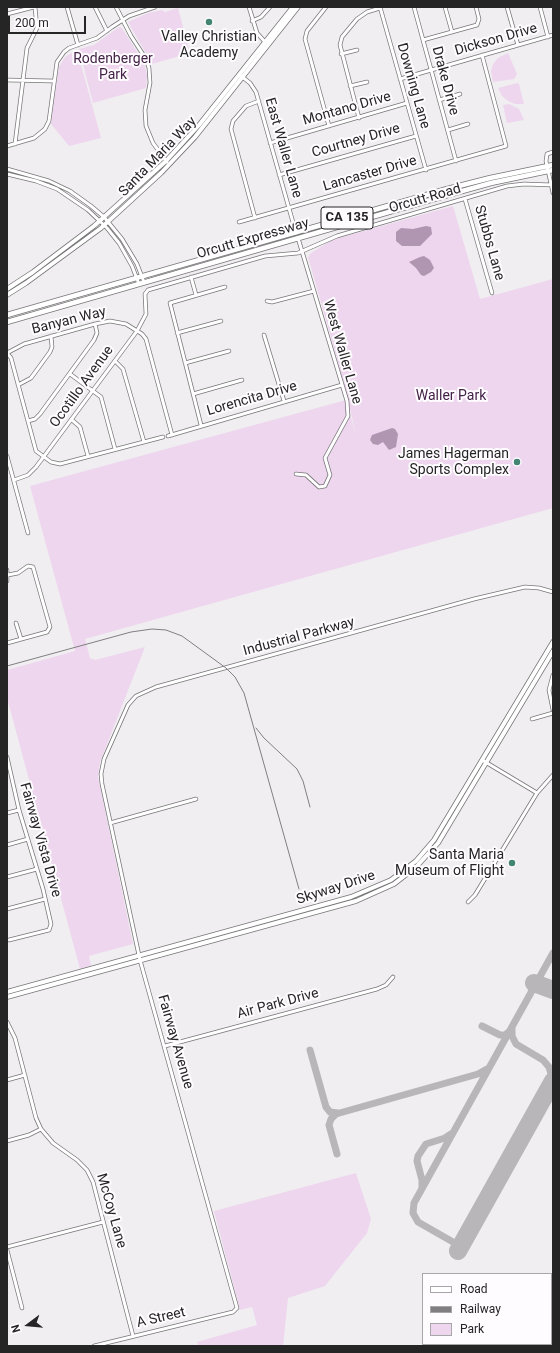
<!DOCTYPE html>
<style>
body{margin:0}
#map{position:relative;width:560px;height:1353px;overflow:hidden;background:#f1eef1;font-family:Roboto,sans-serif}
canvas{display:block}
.frame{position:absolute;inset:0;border:8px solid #262526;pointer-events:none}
.legend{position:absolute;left:422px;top:1273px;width:130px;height:72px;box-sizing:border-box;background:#fefcff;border:1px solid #a8a6a8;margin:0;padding:5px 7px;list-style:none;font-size:12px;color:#262526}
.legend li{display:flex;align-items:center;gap:8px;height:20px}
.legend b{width:20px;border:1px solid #a8a6a8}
.north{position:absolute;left:8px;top:1305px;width:40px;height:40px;-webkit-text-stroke:3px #fefcff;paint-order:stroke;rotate:254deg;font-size:11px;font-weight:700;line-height:16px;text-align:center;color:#262526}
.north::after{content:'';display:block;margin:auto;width:14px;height:18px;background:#262526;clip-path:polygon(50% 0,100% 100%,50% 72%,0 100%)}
.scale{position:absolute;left:8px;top:16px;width:78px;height:18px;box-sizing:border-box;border:2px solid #262526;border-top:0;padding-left:5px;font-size:12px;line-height:14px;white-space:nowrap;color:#262526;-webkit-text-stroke:3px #fefcff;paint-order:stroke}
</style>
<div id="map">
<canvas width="560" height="1353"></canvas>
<div class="frame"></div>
<ul class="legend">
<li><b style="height:5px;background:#fff"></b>Road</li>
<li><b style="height:5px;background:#807e80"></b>Railway</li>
<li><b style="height:11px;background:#edd6ee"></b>Park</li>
</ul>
<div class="north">N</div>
<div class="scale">200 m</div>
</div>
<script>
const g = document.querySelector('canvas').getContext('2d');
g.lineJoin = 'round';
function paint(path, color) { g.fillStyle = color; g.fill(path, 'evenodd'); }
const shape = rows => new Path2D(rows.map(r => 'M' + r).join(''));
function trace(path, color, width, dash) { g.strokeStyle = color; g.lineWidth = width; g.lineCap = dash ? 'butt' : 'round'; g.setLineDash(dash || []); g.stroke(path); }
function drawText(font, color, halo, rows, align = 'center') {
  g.font = font + ' Roboto,sans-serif'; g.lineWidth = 4; g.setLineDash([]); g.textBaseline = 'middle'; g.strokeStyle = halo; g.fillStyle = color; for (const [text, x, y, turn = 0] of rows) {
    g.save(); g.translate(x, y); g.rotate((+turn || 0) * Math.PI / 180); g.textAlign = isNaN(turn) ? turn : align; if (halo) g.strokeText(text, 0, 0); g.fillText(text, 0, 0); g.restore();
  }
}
paint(shape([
 [178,8,190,53,152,64,128,22,148,13,162,10,165,12],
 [119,27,122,28,144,63,147,75,146,88,93,103,79,49,94,45],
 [77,50,101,138,69,146,51,124,59,67,65,57],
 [508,53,517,74,514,79,493,82,491,71,493,64,498,58],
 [517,83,519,84,524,104,515,104,508,101,502,96,498,88],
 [509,104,519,109,524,120,507,123,503,105],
 [453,206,480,299,553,279,553,508,85,639,90,658,95,660,145,647,100,762,98,777,133,944,89,956,91,966,80,969,7,698,7,670,75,651,30,486,346,400,356,435,345,387,308,257,311,253,332,240],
 [356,1173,371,1219,367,1233,325,1286,288,1298,283,1346,199,1346,197,1342,257,1325,252,1307,240,1310,214,1211]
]), '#edd6ee');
paint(shape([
 [426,226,431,227,432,234,420,246,402,246,396,241,396,232,401,228,413,229],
 [424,256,430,260,434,268,431,272,424,276,421,275,416,268,409,262,420,257],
 [392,428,395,429,398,434,396,447,389,450,383,442,378,445,373,444,370,440,372,435]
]), '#b096b1');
trace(shape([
 [482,1026,500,1035,505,1035,510,1031],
 [512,1028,512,1036,516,1044,543,1060,549,1067,552,1077,549,1088],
 [310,1050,326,1107,330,1112,338,1113],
 [337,1154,329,1125,331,1119,336,1114,478,1074,487,1069],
 [422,1187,422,1180,417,1161,418,1156,426,1144,445,1138,451,1134],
 [460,1246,418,1222,413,1213,414,1203,553,953]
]), '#b8b6b8', 7);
trace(shape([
 [534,983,553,990],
 [458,1251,553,1081]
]), '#b8b6b8', 18);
const minor = shape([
 [67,7,78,45],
 [95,7,107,31],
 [116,7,131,36,146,59,149,68,150,83,145,110,146,126,153,143,167,162],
 [249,7,257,33,265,42],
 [326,7,307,31,305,39,329,126],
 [380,7,426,170],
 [414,7,456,161],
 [445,7,452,32],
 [507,7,518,45],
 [540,7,548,37],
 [7,14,34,7],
 [252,21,261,17,270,7],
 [423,40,477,25,479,19,476,7],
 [341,54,357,50],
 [241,76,250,83,256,92,296,233],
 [400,79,553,35],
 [7,80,53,81],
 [350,86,367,82],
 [439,100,460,94],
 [359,118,340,45,342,37,357,19,367,12,380,8],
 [448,130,468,124],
 [270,143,407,103],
 [15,144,27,48,37,28,35,7],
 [7,146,34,138,45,129,49,121,57,62,64,52,69,48,97,38,112,27,129,16,155,7],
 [553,152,547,154,546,161,553,193],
 [7,169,49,181,70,191,91,206,104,217,122,239,137,264,144,282],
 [7,174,36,181,57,189,88,210,107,228,119,243,132,266,139,284],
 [279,175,416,136],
 [465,199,492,293],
 [255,218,231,129,233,121,246,106,259,101],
 [239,222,506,146,482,55],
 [191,277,196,295],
 [267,301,272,302,314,291],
 [177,333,221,321],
 [264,335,284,401],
 [7,353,24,344,95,324,110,321,126,324,142,334,146,339,172,435],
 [7,353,11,358,36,451,51,462,60,464,163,437],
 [115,361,123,369,144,442],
 [185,363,229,351],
 [70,374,101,397,115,449],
 [18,385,31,378,50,352,52,347,51,336],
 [193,394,242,380],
 [72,420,80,427,88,456],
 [28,421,35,419,40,414,94,340,97,333,95,324],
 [201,425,170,303,225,287],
 [168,436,342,385],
 [7,456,28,533],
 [296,474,306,475,319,487,325,486,330,475,325,458,348,416,347,401,298,238],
 [14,480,28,475,36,467,137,331,146,314,145,294,148,290,265,256,298,253,337,236,507,186,524,184,553,185],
 [7,570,7,581],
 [16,623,21,639],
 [7,643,47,632,50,627,33,567,28,566,18,573,8,575],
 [553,675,549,690,553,710],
 [532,719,553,713],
 [7,757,19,810,43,889,51,924,49,930,9,940],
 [482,760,537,793],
 [7,813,19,810],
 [110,823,196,799],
 [7,845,28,839],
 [7,877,37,869],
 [468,902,475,895,537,793,553,775],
 [7,909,45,899],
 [7,1022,15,1038,36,1118,41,1129,53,1143,77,1160,87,1170,93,1182,133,1336],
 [165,1046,377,989,386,985,393,977],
 [7,1080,25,1075],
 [7,1141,29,1135,41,1129],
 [7,1247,103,1222],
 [7,1250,22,1308],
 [94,1346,233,1312,237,1308,140,960,102,784,101,774,104,759,128,705,136,696,156,687,474,599,525,587,539,588,553,592]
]);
const major = shape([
 [7,289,33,272,94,226,166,161,199,125,293,7],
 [7,295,26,283,101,228,161,173,195,137,298,7],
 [7,992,351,897,391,880,416,861,434,840,553,642],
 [7,997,356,901,394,884,417,866,438,843,553,651]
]);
const highway = shape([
 [7,315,447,189,490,178,553,165],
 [7,322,448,195,491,183,553,170]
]);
trace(minor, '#787678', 4.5);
trace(major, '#787678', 5.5);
trace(highway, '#787678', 6);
trace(minor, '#fff', 3);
trace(major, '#fff', 4);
trace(highway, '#fff', 4.5);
trace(shape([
 [7,666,131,632,152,629,166,630,182,636,226,668,235,677,244,693,299,889],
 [256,728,264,738,297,769,303,781,310,807]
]), '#807e80', 1);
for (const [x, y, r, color] of [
 [209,22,4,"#438473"],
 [517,462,4,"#438473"],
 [512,863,4,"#438473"]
]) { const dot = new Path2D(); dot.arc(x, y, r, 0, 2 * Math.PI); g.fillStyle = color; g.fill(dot); trace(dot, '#fefcff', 1.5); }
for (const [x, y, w] of [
 [347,218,52]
]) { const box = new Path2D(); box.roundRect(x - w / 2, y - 11, w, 22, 3); g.fillStyle = '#fefcff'; g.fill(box); trace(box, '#262526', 1); }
drawText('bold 13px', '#262526', null, [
 ["CA 135",347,218]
]);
drawText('14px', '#262526', '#fefcff', [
 ["Valley Christian",209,37,"center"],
 ["Academy",209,53,"center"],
 ["James Hagerman",509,454],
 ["Sports Complex",509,470],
 ["Santa Maria",504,855],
 ["Museum of Flight",504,871]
], 'right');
drawText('14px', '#262526', '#fefcff', [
 ["Dickson Drive",496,40,-16],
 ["Drake Drive",445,81,75],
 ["Downing Lane",413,86,74],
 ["Montano Drive",347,109,-16],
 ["Courtney Drive",356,141,-16],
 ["East Waller Lane",283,148,74],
 ["Santa Maria Way",158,157,-46],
 ["Lancaster Drive",370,174,-16],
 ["Orcutt Road",425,199,-16],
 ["Orcutt Expressway",253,239,-16],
 ["Stubbs Lane",489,243,74],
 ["Banyan Way",69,321,-14],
 ["West Waller Lane",342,352,74],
 ["Ocotillo Avenue",82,387,-54],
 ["Lorencita Drive",252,399,-16],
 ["Industrial Parkway",299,637,-15],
 ["Fairway Vista Drive",40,840,74],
 ["Skyway Drive",336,888,-18],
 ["Air Park Drive",278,1004,-15],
 ["Fairway Avenue",175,1042,74],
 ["McCoy Lane",111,1211,74],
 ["A Street",161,1318,-13]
]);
drawText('14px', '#442247', '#fefcff', [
 ["Rodenberger",113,59],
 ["Park",113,75],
 ["Waller Park",451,396]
]);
</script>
